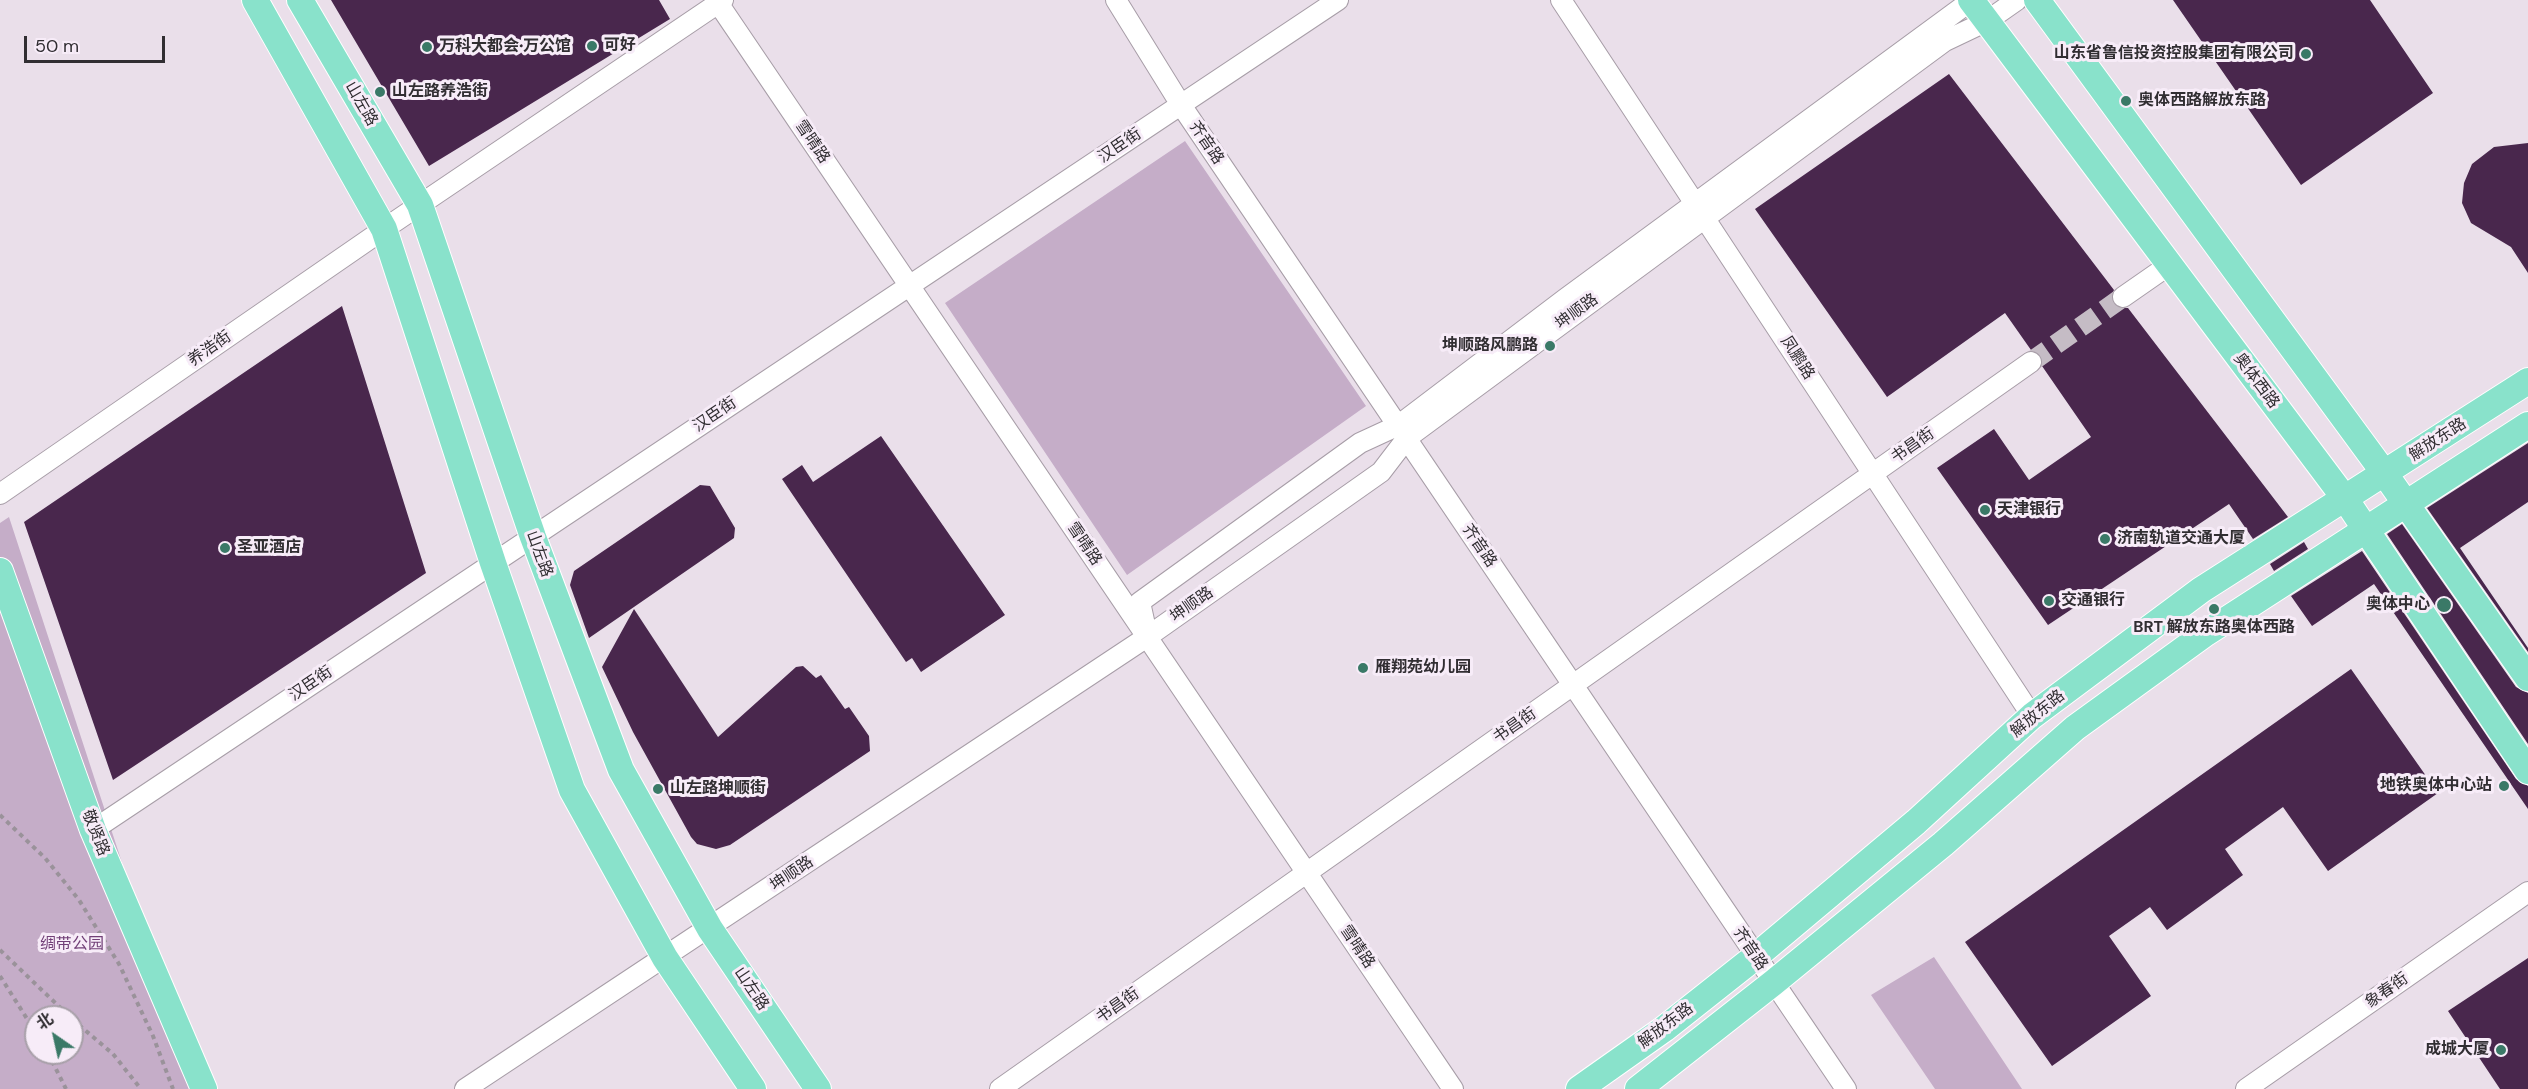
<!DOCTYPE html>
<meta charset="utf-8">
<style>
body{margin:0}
#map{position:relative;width:2528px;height:1089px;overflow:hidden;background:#eadfea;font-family:"DM Sans","Noto Sans SC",sans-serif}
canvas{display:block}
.north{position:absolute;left:24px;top:1005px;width:60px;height:60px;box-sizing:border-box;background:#f7ecf8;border:2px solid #a8a0a9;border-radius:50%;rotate:326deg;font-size:16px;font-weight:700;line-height:24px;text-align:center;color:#312e32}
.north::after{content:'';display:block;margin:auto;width:21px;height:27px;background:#3a7967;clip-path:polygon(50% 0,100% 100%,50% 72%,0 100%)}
.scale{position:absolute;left:24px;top:36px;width:141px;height:27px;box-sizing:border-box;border:3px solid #312e32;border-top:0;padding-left:8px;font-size:18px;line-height:21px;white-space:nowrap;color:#312e32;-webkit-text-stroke:4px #f7ecf8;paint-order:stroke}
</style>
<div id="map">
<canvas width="2528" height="1089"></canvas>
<div class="north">北</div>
<div class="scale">50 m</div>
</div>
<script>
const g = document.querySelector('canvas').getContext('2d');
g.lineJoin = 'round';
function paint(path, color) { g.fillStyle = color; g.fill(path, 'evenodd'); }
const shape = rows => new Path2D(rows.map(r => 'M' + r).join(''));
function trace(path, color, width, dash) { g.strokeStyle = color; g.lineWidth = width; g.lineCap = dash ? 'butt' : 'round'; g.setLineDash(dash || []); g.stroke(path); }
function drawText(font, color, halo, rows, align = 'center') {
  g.font = font + ' "DM Sans","Noto Sans SC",sans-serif'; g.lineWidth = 6; g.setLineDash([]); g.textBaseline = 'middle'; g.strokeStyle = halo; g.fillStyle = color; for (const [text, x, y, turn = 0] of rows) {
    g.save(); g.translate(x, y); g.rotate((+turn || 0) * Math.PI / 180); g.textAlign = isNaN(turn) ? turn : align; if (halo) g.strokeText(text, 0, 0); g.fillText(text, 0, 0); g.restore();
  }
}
paint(shape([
 [1185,141,1366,406,1127,575,945,303],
 [9,517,196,1089,0,1089,0,523],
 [36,1017,72,1017,72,1053,36,1053],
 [1934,957,2022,1089,1935,1089,1871,995]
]), '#c5adc8');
paint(shape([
 [331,0,659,0,670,19,429,166],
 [2173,0,2370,0,2433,93,2301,185],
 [1949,74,2114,290,2111,297,2114,304,2118,308,2128,308,2288,517,2253,539,2229,504,2048,625,1937,468,1994,429,2029,480,2091,437,2042,366,2041,356,2031,350,2005,313,1887,397,1755,209],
 [2528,143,2528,273,2511,247,2471,223,2462,203,2464,183,2472,164,2494,147],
 [342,306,426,573,113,780,24,522],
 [881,436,1005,615,921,672,912,658,906,662,782,479,802,465,813,482],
 [2528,443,2528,502,2460,548,2528,648,2528,652,2427,508],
 [700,485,710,486,735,528,734,538,589,638,570,585,574,571],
 [2402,524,2516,687,2528,693,2528,744,2387,534],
 [2304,542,2308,549,2274,571,2270,564],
 [2362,551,2516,779,2528,786,2528,809,2374,584,2312,626,2291,596],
 [634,609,718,737,796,667,803,666,816,678,821,675,845,709,849,707,869,736,870,751,730,845,716,849,697,844,691,837,633,732,602,667],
 [2351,669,2438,793,2328,871,2283,807,2225,849,2243,875,2167,930,2150,907,2109,936,2151,996,2052,1066,1965,942],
 [2528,958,2528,1089,2500,1089,2448,1011]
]), '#49274d');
trace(shape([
 [2031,362,2123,297]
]), '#c5bcc5', 20, [20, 10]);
const minor = shape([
 [716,0,1453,1089],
 [1116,0,1181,105,1846,1089],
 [1561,0,2032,716],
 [2123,297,2169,265],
 [0,494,384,229,723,0],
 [1145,625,1140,602,1360,443,1399,425,1565,299,1972,0],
 [93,830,1338,0],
 [465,1089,1147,637,1381,472,1407,438,1945,41,1987,21,2017,0],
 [1000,1089,2031,362],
 [2246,1089,2528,892]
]);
const major = shape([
 [255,0,384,229,493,563,572,790,665,958,753,1089],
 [300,0,420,205,533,537,621,770,710,929,818,1089],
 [1971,0,2346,500,2528,771],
 [2037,0,2385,474,2528,678],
 [0,571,93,830,204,1089],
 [1579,1089,1664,1029,1755,957,1916,822,2032,716,2201,590,2528,381],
 [1638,1089,1773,983,1943,844,2075,728,2206,633,2528,425]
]);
trace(minor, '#a79da7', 22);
trace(major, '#fff', 28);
trace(shape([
 [0,815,45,858,79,900,119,964,153,1036,173,1089],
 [0,950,70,1017],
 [0,976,36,1033],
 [72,1019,113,1054,141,1089],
 [48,1053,66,1089]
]), '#9a929a', 4, [4.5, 4.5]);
trace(minor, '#fff', 20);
trace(major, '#89e2cb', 26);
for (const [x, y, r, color] of [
 [592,46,6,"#3a7967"],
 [427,47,6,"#3a7967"],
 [2306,54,6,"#3a7967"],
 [380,92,6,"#3a7967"],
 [2126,101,6,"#3a7967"],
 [1550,346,6,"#3a7967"],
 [1985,510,6,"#3a7967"],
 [2105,539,6,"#3a7967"],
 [225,548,6,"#3a7967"],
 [2049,601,6,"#3a7967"],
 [2444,605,8,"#3a7967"],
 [2214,609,6,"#3a7967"],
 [1363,668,6,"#3a7967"],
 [2504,786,6,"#3a7967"],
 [658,789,6,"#3a7967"],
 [2501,1050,6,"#3a7967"]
]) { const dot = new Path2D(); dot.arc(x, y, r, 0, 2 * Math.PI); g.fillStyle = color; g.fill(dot); trace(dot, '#f7ecf8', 2); }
drawText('bold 16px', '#312e32', '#f7ecf8', [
 ["可好",604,46],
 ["万科大都会·万公馆",439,47],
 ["山东省鲁信投资控股集团有限公司",2294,54,"right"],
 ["山左路养浩街",392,92],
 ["奥体西路解放东路",2138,101],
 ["坤顺路风鹏路",1538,346,"right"],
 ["天津银行",1997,510],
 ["济南轨道交通大厦",2117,539],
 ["圣亚酒店",237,548],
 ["交通银行",2061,601],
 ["奥体中心",2430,605,"right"],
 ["BRT 解放东路奥体西路",2214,628,"center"],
 ["雁翔苑幼儿园",1375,668],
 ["地铁奥体中心站",2492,786,"right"],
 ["山左路坤顺街",670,789],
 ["成城大厦",2489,1050,"right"]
], 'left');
drawText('16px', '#312e32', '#f7ecf8', [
 ["山左路",361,104,60],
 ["雪晴路",812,142,56],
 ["齐音路",1206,143,56],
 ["汉臣街",1120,146,-34],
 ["坤顺路",1577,312,-36],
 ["养浩街",210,349,-35],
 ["凤鹏路",1797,358,57],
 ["奥体西路",2256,381,53],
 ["汉臣街",715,415,-34],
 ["解放东路",2438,440,-33],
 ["书昌街",1913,446,-35],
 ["雪晴路",1084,544,56],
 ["齐音路",1479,546,56],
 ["山左路",539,554,70],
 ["坤顺路",1192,605,-35],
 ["汉臣街",311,684,-34],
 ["解放东路",2038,714,-39],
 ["书昌街",1515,726,-35],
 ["敬贤路",95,833,68],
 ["坤顺路",792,874,-34],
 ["雪晴路",1357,947,56],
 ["齐音路",1750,949,56],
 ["山左路",751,989,56],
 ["象春街",2387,991,-35],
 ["书昌街",1118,1006,-35],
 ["解放东路",1666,1026,-37]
]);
drawText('16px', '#713f77', '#f7ecf8', [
 ["绸带公园",72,945]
]);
</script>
